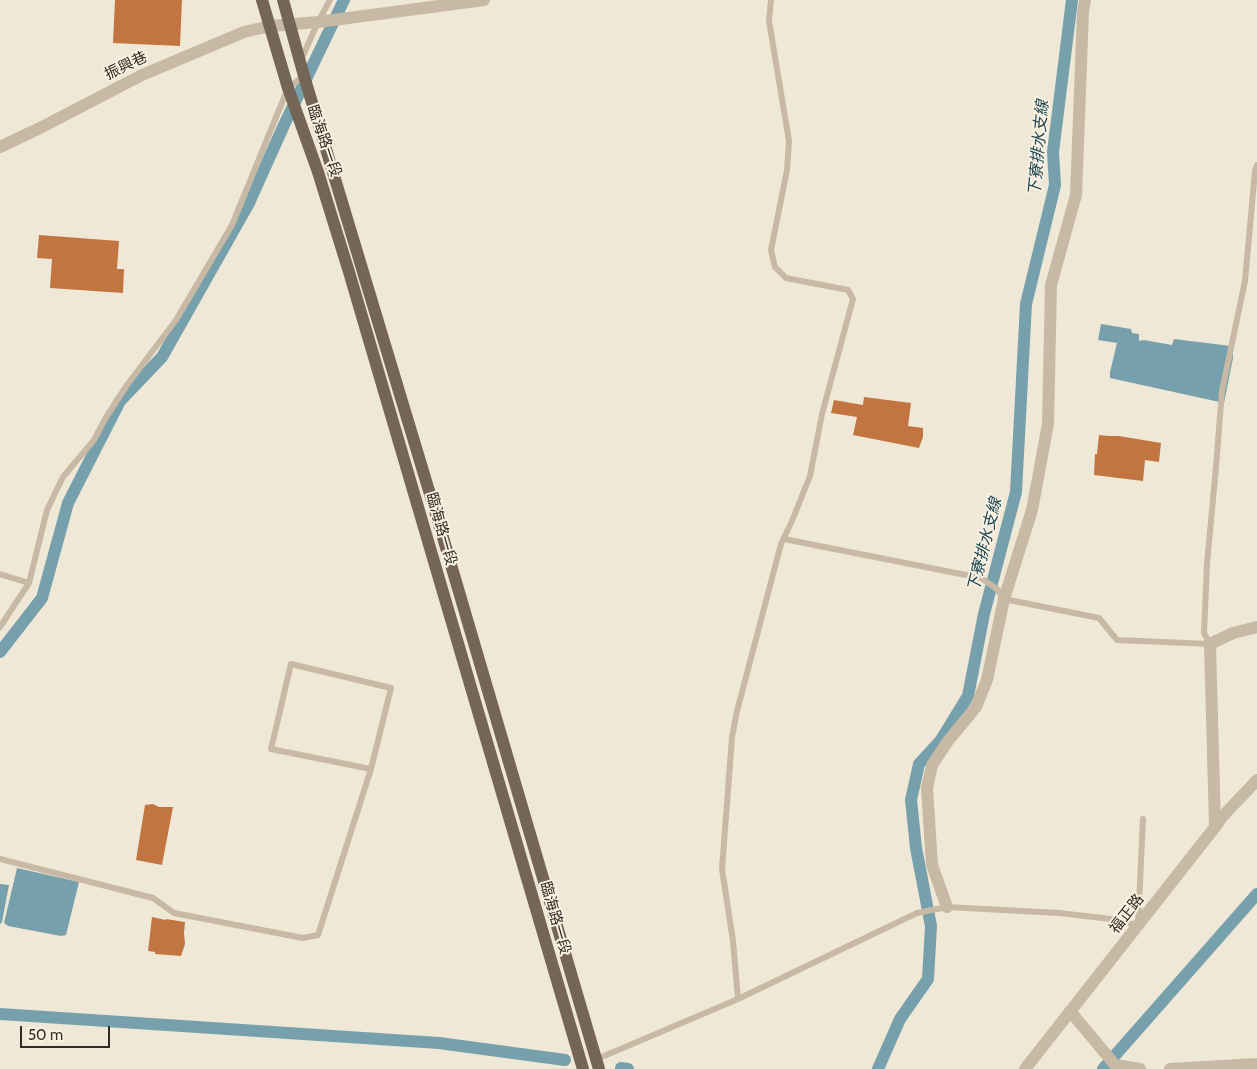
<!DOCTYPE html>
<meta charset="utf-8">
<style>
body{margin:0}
#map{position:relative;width:1257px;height:1069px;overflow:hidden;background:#f0e8d6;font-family:Cabin,sans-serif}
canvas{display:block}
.scale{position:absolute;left:20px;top:1026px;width:90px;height:22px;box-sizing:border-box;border:2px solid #322b25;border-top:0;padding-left:6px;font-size:15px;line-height:18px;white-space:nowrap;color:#322b25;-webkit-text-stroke:4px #f8f1e2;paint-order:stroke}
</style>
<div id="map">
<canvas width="1257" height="1069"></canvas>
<div class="scale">50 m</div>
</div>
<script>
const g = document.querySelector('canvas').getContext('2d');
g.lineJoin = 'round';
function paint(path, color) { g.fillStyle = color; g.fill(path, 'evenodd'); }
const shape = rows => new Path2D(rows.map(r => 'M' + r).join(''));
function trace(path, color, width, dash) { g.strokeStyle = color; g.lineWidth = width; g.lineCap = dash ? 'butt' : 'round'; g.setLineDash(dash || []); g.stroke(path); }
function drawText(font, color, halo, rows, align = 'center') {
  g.font = font + ' Cabin,"Noto Sans TC",sans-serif'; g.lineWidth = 4; g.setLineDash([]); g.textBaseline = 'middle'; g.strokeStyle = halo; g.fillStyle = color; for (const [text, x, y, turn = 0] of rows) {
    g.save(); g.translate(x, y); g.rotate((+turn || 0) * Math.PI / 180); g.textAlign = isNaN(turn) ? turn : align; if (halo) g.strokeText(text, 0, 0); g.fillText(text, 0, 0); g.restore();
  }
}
paint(shape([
 [1101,324,1131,329,1132,333,1139,334,1139,341,1144,340,1172,345,1174,339,1231,346,1233,349,1233,358,1224,403,1110,378,1110,372,1117,343,1098,340],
 [17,868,79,882,66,935,61,936,8,926,4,923],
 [0,884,9,885,2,922,0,924]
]), '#76a1ac');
trace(shape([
 [0,652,42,598,68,503,120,401,162,357,249,203,284,125,344,0],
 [0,1014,439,1043,565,1060],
 [621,1068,628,1069],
 [878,1069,900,1019,928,979,931,926,916,848,911,800,919,764,941,740,968,696,984,614,1016,492,1026,304,1055,185,1053,152,1072,0],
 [1103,1069,1257,894]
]), '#76a1ac', 12);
paint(shape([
 [115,0,182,0,180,46,113,43],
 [39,235,119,241,117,269,124,269,123,293,50,288,52,259,37,258],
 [864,397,911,403,908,426,923,428,923,437,919,448,853,435,857,417,831,413,834,400,863,405],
 [1099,435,1109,436,1119,436,1161,443,1159,462,1145,460,1143,481,1094,475,1095,454,1097,454],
 [153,804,159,807,173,807,162,865,136,860,145,805],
 [152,917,166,920,166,919,185,922,184,933,185,944,181,956,155,954,155,952,148,951]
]), '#c37541');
trace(shape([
 [301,60,318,22,330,0],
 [784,539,981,578,997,589,1004,599,1099,618,1117,640,1210,644,1204,633,1207,564,1216,467,1222,391,1245,281,1255,171,1257,165],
 [0,574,29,583],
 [0,627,29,583,47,510,63,477,94,440,105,419,127,385,176,320,232,225,288,88,304,76],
 [0,859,153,898,174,913,303,938,318,935,371,769,391,688,291,664,271,749,371,769],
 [738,999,733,941,722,869,732,737,737,711,781,544,792,521,810,476,822,414,853,299,848,290,786,278,775,267,771,250,787,170,789,141,769,21,771,0],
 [597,1060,597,1059,738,999,917,913,947,907,1059,913,1119,920,1138,926,1143,819]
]), '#c7b9a3', 6);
trace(shape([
 [0,147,40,128,142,75,244,32,270,26,318,22,484,0],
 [1215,827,1222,817,1257,780],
 [947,907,932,865,927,788,932,765,948,741,976,707,987,680,1004,599,1032,510,1048,424,1051,285,1076,195,1083,12,1085,0]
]), '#c7b9a3', 12);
trace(shape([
 [1070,1011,1115,1065,1140,1069],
 [1025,1069,1215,827,1210,644,1233,633,1257,627],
 [1170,1069,1257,1064]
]), '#c7b9a3', 12);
trace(shape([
 [262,0,288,88,318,172,349,272,583,1069],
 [283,0,304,76,442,534,599,1069]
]), '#746556', 12);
drawText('15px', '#322b25', '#f8f1e2', [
 ["振興巷",126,66,-26],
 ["臨海路一段",324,141,71],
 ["臨海路一段",441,529,74],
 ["福正路",1127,914,-52],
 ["臨海路一段",555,918,74]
]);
drawText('italic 16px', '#1c4652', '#f8f1e2', [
 ["下寮排水支線",1039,148,-85],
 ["下寮排水支線",985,545,-76]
]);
</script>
